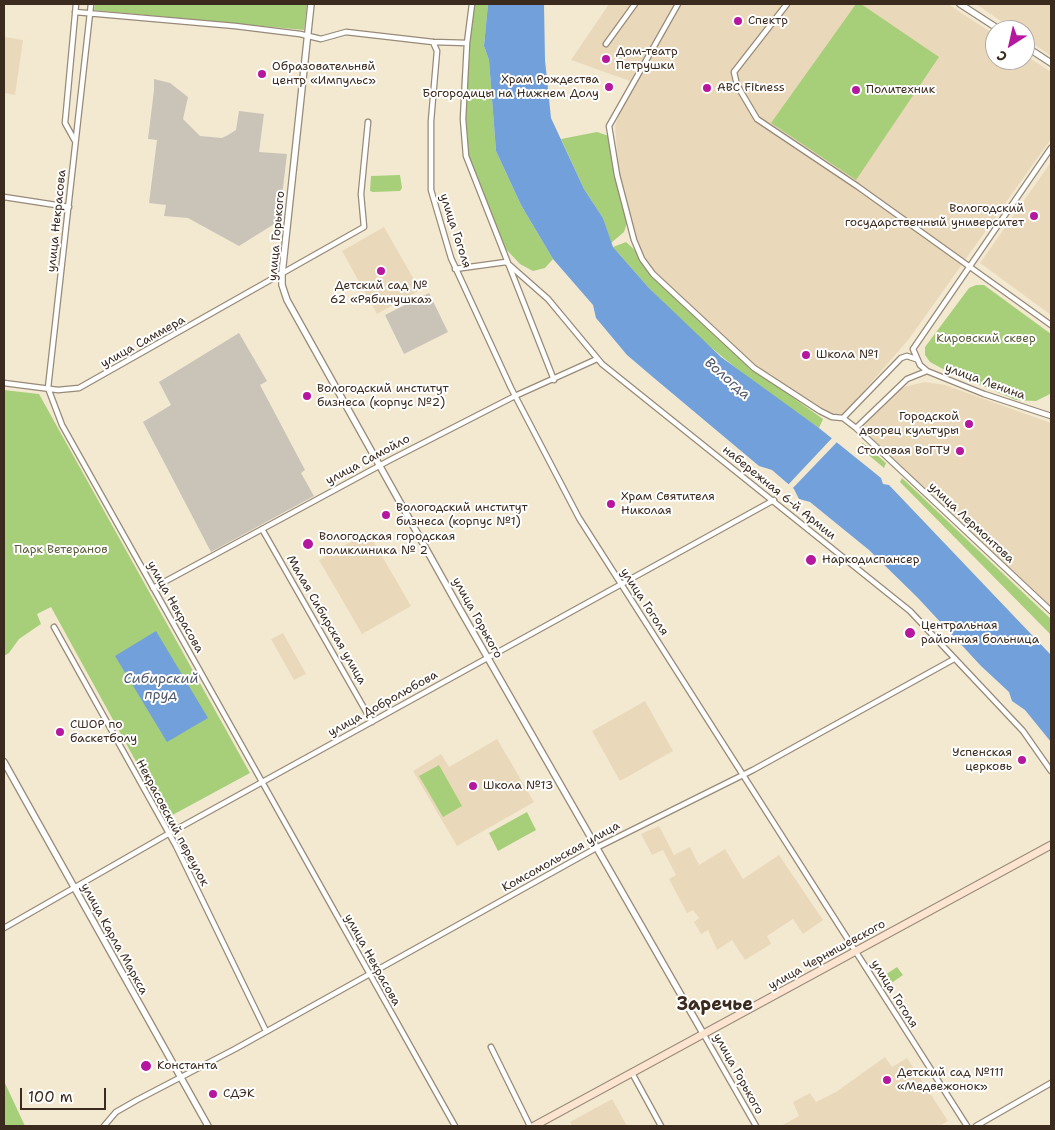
<!DOCTYPE html>
<meta charset="utf-8">
<style>
body{margin:0}
#map{position:relative;width:1055px;height:1130px;overflow:hidden;background:#f3e9d1;font-family:"Shantell Sans",sans-serif}
canvas{display:block}
.frame{position:absolute;inset:0;border:5px solid #3b2a1e;pointer-events:none}
.north{position:absolute;left:985px;top:20px;width:50px;height:50px;box-sizing:border-box;background:#fff;border:1px solid #b1aaa5;border-radius:50%;rotate:215deg;font-size:14px;font-weight:700;line-height:20px;text-align:center;color:#3b2a1e}
.north::after{content:'';display:block;margin:auto;width:18px;height:22px;background:#b5179e;clip-path:polygon(50% 0,100% 100%,50% 72%,0 100%)}
.scale{position:absolute;left:20px;top:1088px;width:86px;height:22px;box-sizing:border-box;border:2px solid #3b2a1e;border-top:0;padding-left:6px;font-size:15px;line-height:18px;white-space:nowrap;color:#3b2a1e;-webkit-text-stroke:4px #fff;paint-order:stroke}
</style>
<div id="map">
<canvas width="1055" height="1130"></canvas>
<div class="frame"></div>
<div class="north">С</div>
<div class="scale">100 m</div>
</div>
<script>
const g = document.querySelector('canvas').getContext('2d');
g.lineJoin = 'round';
function paint(path, color) { g.fillStyle = color; g.fill(path, 'evenodd'); }
const shape = rows => new Path2D(rows.map(r => 'M' + r).join(''));
function trace(path, color, width, dash) { g.strokeStyle = color; g.lineWidth = width; g.lineCap = dash ? 'butt' : 'round'; g.setLineDash(dash || []); g.stroke(path); }
function drawText(font, color, halo, rows, align = 'center') {
  g.font = font + ' "Shantell Sans",sans-serif'; g.lineWidth = 4; g.setLineDash([]); g.textBaseline = 'middle'; g.strokeStyle = halo; g.fillStyle = color; for (const [text, x, y, turn = 0] of rows) {
    g.save(); g.translate(x, y); g.rotate((+turn || 0) * Math.PI / 180); g.textAlign = isNaN(turn) ? turn : align; if (halo) g.strokeText(text, 0, 0); g.fillText(text, 0, 0); g.restore();
  }
}
paint(shape([
 [609,4,674,4,630,81,571,60],
 [682,4,948,4,995,35,995,60,1025,60,1025,55,1051,72,1051,139,909,339,843,415,832,416,821,410,755,366,655,273,640,249,619,175,615,126,621,109],
 [976,4,1051,4,1051,56,1025,38,1025,30,1014,30],
 [4,37,23,40,15,95,4,93],
 [1051,162,1051,315,980,263],
 [384,227,420,290,377,314,342,251],
 [925,382,945,385,1051,423,1051,610,861,430,861,426,872,412,903,387],
 [368,532,411,606,362,634,319,560],
 [283,633,306,674,294,680,271,639],
 [645,701,673,751,620,781,592,731],
 [497,739,534,802,457,846,413,771,441,754,449,767],
 [659,826,674,855,690,847,699,865,725,849,743,879,779,855,823,920,803,934,793,919,767,936,771,944,745,960,732,940,717,950,708,930,701,934,694,922,699,918,693,910,687,913,669,879,676,875,663,850,652,855,641,834],
 [885,1057,892,1067,907,1058,948,1121,939,1126,781,1126,799,1116,793,1102,810,1093,816,1102,836,1092],
 [612,1099,627,1126,572,1126,570,1122]
]), '#ead8ba');
paint(shape([
 [154,79,170,83,188,97,183,119,200,136,222,138,228,135,236,130,239,111,264,114,259,152,287,154,279,221,239,246,188,218,164,216,166,205,149,203,157,140,148,139,154,90],
 [429,293,448,332,404,354,385,315],
 [239,333,267,381,260,385,305,470,301,473,314,496,211,552,143,422,171,405,159,382]
]), '#cac3b8');
paint(shape([
 [95,4,307,4,304,30,94,10],
 [474,4,488,4,484,46,489,60,496,151,521,205,553,259,545,268,533,271,520,264,503,246,469,156,466,118,469,43],
 [856,4,861,4,939,57,856,180,771,123],
 [597,132,609,136,615,175,627,223,624,232,611,243,603,218,584,189,561,139],
 [400,175,402,188,400,191,373,192,370,191,371,176],
 [626,242,636,251,652,276,726,346,753,369,823,419,819,428,754,383,696,335,649,288,613,247],
 [976,285,984,285,1051,334,1051,393,1048,395,1036,401,1016,400,941,368,930,362,925,355,925,347,969,288],
 [4,390,39,394,250,773,167,818,51,607,37,614,41,624,19,639,9,653,4,656],
 [863,443,886,463,884,468,858,446],
 [902,478,1051,619,1051,635,900,482],
 [439,765,462,806,443,817,419,776],
 [527,812,536,830,498,851,489,833],
 [897,967,903,975,890,984,885,975],
 [4,1081,25,1126,4,1126]
]), '#a7cf7a');
paint(shape([
 [488,4,544,4,545,60,551,118,584,189,603,218,613,247,649,288,721,357,819,428,881,478,883,484,889,485,1051,655,1051,742,1025,710,1012,701,1009,692,981,666,918,598,869,550,810,502,799,499,794,489,772,470,759,466,654,378,627,355,596,318,593,305,553,259,521,205,496,151,489,60,484,46],
 [156,631,208,718,167,742,115,656]
]), '#72a0db');
paint(shape([
 [833,437,838,441,791,490,787,486]
]), '#f3e9d1');
const minor = shape([
 [91,4,48,388,62,425,455,1126],
 [472,4,467,43,463,119,466,156,554,380],
 [678,4,609,126,617,175,634,240,642,259,653,274,754,368,820,411,832,417,843,418,856,428,1051,611],
 [787,4,734,72,737,85,757,119,857,186,1051,325],
 [75,12,235,26,300,34,321,39,346,32,433,42,467,43],
 [433,42,437,51,431,121,431,190,451,258,511,388,579,518,967,1126],
 [606,44,635,4],
 [75,141,65,123,76,4],
 [1051,148,913,349,920,365,927,371,984,394,1051,416],
 [4,197,69,207],
 [455,269,506,262,548,299,602,364,910,611,1023,731,1051,771],
 [4,383,58,390,79,388,364,227,361,194,368,122],
 [843,418,901,358,907,356,916,359],
 [856,428,907,379,927,371],
 [262,529,372,722],
 [153,588,390,460,515,396,597,359],
 [54,627,176,846,266,1031],
 [4,928,168,834,774,500],
 [704,1035,756,1126],
 [491,1047,530,1126],
 [632,1073,661,1126],
 [104,1126,116,1112,137,1100,235,1049,598,847,753,770,954,659],
 [976,1126,1051,1083]
]);
const tertiary = shape([
 [311,4,282,274,282,285,287,300,458,606,704,1035],
 [960,4,1000,30],
 [1025,46,1051,63],
 [4,762,208,1126]
]);
const secondary = shape([
 [534,1126,1051,845]
]);
trace(minor, '#978a78', 7);
trace(tertiary, '#978a78', 8);
trace(secondary, '#978a78', 9);
trace(minor, '#fff', 4.5);
trace(tertiary, '#fff', 5.5);
trace(secondary, '#fde4d1', 7);
for (const [x, y, r, color] of [
 [738,21,5,"#b5179e"],
 [606,59,5,"#b5179e"],
 [262,74,5,"#b5179e"],
 [609,87,5,"#b5179e"],
 [707,88,5,"#b5179e"],
 [856,90,5,"#b5179e"],
 [1034,216,5,"#b5179e"],
 [381,271,5,"#b5179e"],
 [806,355,5,"#b5179e"],
 [307,396,5,"#b5179e"],
 [969,424,5,"#b5179e"],
 [960,451,5,"#b5179e"],
 [611,504,5,"#b5179e"],
 [386,515,5,"#b5179e"],
 [308,544,6,"#b5179e"],
 [811,560,6,"#b5179e"],
 [910,633,6,"#b5179e"],
 [60,732,5,"#b5179e"],
 [1022,760,5,"#b5179e"],
 [473,786,5,"#b5179e"],
 [146,1066,6,"#b5179e"],
 [887,1080,5,"#b5179e"],
 [213,1094,5,"#b5179e"]
]) { const dot = new Path2D(); dot.arc(x, y, r, 0, 2 * Math.PI); g.fillStyle = color; g.fill(dot); trace(dot, '#fff', 2); }
drawText('12px', '#3b2a1e', '#fff', [
 ["Спектр",748,21],
 ["Дом-театр",616,52],
 ["Петрушки",616,66],
 ["Образовательнвй",272,67],
 ["центр «Импульс»",272,81],
 ["Храм Рождества",599,80,"right"],
 ["Богородицы на Нижнем Долу",599,94,"right"],
 ["ABC Fitness",717,88],
 ["Политехник",866,90],
 ["Вологодский",1024,209,"right"],
 ["государственный университет",1024,223,"right"],
 ["Детский сад №",381,286,"center"],
 ["62 «Рябинушка»",381,300,"center"],
 ["Школа №1",816,355],
 ["Вологодский институт",317,389],
 ["бизнеса (корпус №2)",317,403],
 ["Городской",959,417,"right"],
 ["дворец культуры",959,431,"right"],
 ["Столовая ВоГТУ",950,451,"right"],
 ["Храм Святителя",621,497],
 ["Николая",621,511],
 ["Вологодский институт",396,508],
 ["бизнеса (корпус №1)",396,522],
 ["Вологодская городская",319,537],
 ["поликлиника № 2",319,551],
 ["Наркодиспансер",822,560],
 ["Центральная",921,626],
 ["районная больница",921,640],
 ["СШОР по",70,725],
 ["баскетболу",70,739],
 ["Успенская",1012,753,"right"],
 ["церковь",1012,767,"right"],
 ["Школа №13",483,786],
 ["Константа",157,1066],
 ["Детский сад №111",897,1073],
 ["«Медвежонок»",897,1087],
 ["СДЭК",223,1094]
], 'left');
drawText('12px', '#3b2a1e', '#fff', [
 ["улица Некрасова",57,221,-84],
 ["улица Гоголя",455,231,72],
 ["улица Горького",277,236,-85],
 ["улица Саммера",143,342,-29],
 ["улица Ленина",985,382,20],
 ["улица Самойло",368,460,-28],
 ["набережная 6-й Армии",779,493,39],
 ["улица Лермонтова",971,523,43],
 ["улица Гоголя",644,602,57],
 ["улица Некрасова",175,607,61],
 ["улица Горького",477,618,61],
 ["Малая Сибирская улица",326,620,60],
 ["улица Добролюбова",383,704,-29],
 ["Некрасовский переулок",172,823,62],
 ["Комсомольская улица",561,857,-29],
 ["улица Карла Маркса",114,939,61],
 ["улица Чернышевского",827,955,-29],
 ["улица Некрасова",372,960,61],
 ["улица Гоголя",894,994,58],
 ["улица Горького",738,1074,61]
]);
drawText('12px', '#5b5c3a', '#fff', [
 ["Кировский сквер",986,339],
 ["Парк Ветеранов",61,550]
]);
drawText('italic 14px', '#51596a', '#fff', [
 ["Вологда",727,379,41],
 ["Сибирский",161,679],
 ["пруд",161,695]
]);
drawText('bold 18px', '#3b2a1e', '#fff', [
 ["Заречье",715,1005]
]);
</script>
